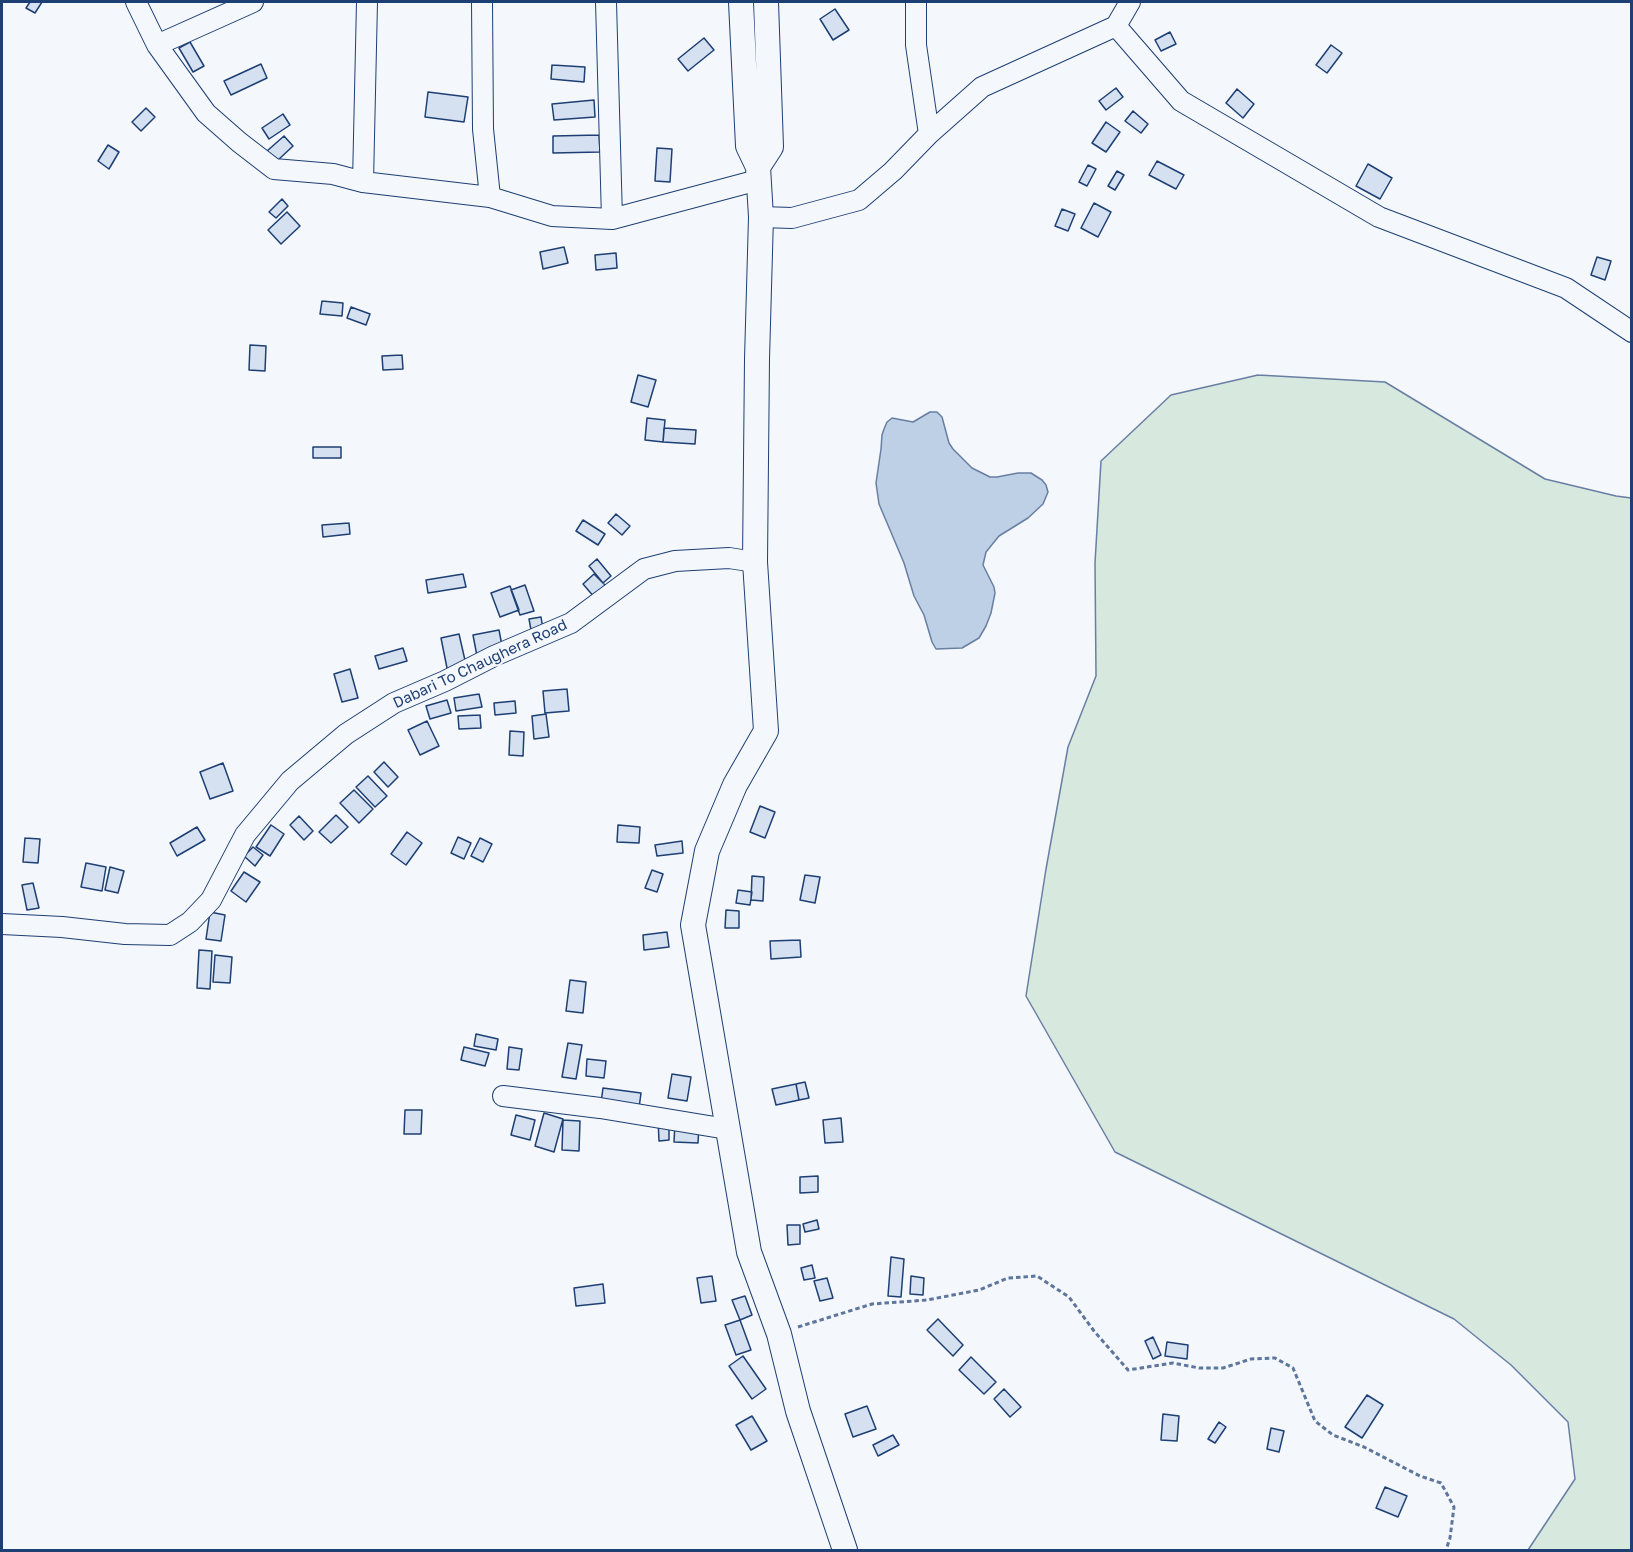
<!DOCTYPE html>
<style>
body{margin:0}
#map{position:relative;width:1633px;height:1552px;overflow:hidden;background:#f4f7fb;font-family:"Golos Text",sans-serif}
canvas{display:block}
.frame{position:absolute;inset:0;border:3px solid #1d3f73;pointer-events:none}
</style>
<div id="map">
<canvas width="1633" height="1552"></canvas>
<div class="frame"></div>
</div>
<script>
const g = document.querySelector('canvas').getContext('2d');
g.lineJoin = 'round';
function paint(path, color) { g.fillStyle = color; g.fill(path, 'evenodd'); }
const shape = rows => new Path2D(rows.map(r => 'M' + r).join(''));
function trace(path, color, width, dash) { g.strokeStyle = color; g.lineWidth = width; g.lineCap = dash ? 'butt' : 'round'; g.setLineDash(dash || []); g.stroke(path); }
function drawText(font, color, halo, rows, align = 'center') {
  g.font = font + ' "Golos Text",sans-serif'; g.lineWidth = 4.5; g.setLineDash([]); g.textBaseline = 'middle'; g.strokeStyle = halo; g.fillStyle = color; for (const [text, x, y, turn = 0] of rows) {
    g.save(); g.translate(x, y); g.rotate((+turn || 0) * Math.PI / 180); g.textAlign = isNaN(turn) ? turn : align; if (halo) g.strokeText(text, 0, 0); g.fillText(text, 0, 0); g.restore();
  }
}
const green = shape([
 [1258,375,1385,382,1545,479,1616,496,1631,498,1631,1550,1528,1550,1575,1479,1568,1422,1511,1365,1454,1319,1115,1152,1026,996,1046,869,1068,747,1096,676,1095,563,1101,461,1171,395,1258,375]
]);
paint(green, '#d7e8df');
trace(green, '#687fa3', 1.5);
const water = shape([
 [930,412,937,412,942,417,949,443,953,449,972,468,990,477,997,477,1018,473,1031,473,1042,480,1046,485,1048,492,1043,504,1028,518,999,536,986,552,983,565,994,587,995,593,991,613,986,626,979,638,962,648,936,649,932,642,924,615,914,596,904,563,879,504,876,483,881,449,882,435,884,429,887,422,892,418,913,422,930,412]
]);
paint(water, '#bed0e5');
trace(water, '#687fa3', 1.5);
const building = shape([
 [30,2,42,2,35,13,26,8,30,2],
 [835,9,849,30,833,40,820,19,835,9],
 [1170,32,1176,44,1161,51,1155,40,1170,32],
 [704,38,714,50,688,71,678,59,704,38],
 [190,42,204,66,193,72,179,48,190,42],
 [1331,45,1342,53,1327,73,1316,65,1331,45],
 [261,64,267,78,231,95,224,81,261,64],
 [552,65,585,67,584,82,551,79,552,65],
 [1116,88,1123,97,1106,110,1099,101,1116,88],
 [1237,89,1254,104,1243,118,1226,103,1237,89],
 [428,92,468,97,464,122,425,117,428,92],
 [594,100,595,117,554,120,552,104,594,100],
 [146,108,155,117,141,131,132,122,146,108],
 [1133,111,1148,124,1141,133,1125,121,1133,111],
 [283,114,290,125,269,139,262,128,283,114],
 [1106,122,1120,132,1106,152,1092,143,1106,122],
 [599,135,600,152,553,153,553,136,599,135],
 [284,136,293,146,277,161,267,151,284,136],
 [108,145,119,152,109,169,98,161,108,145],
 [657,148,672,149,670,182,655,181,657,148],
 [1157,161,1184,175,1176,189,1149,175,1157,161],
 [1368,164,1392,178,1380,199,1356,186,1368,164],
 [1088,165,1096,169,1087,186,1079,182,1088,165],
 [1117,171,1124,175,1115,190,1108,186,1117,171],
 [282,199,288,206,276,218,269,212,282,199],
 [1094,203,1111,212,1098,237,1081,228,1094,203],
 [1062,209,1075,214,1068,231,1055,226,1062,209],
 [287,212,300,226,281,244,268,230,287,212],
 [564,247,568,263,543,269,540,252,564,247],
 [616,253,617,268,596,270,595,255,616,253],
 [1597,257,1611,261,1605,280,1591,275,1597,257],
 [322,301,343,303,342,316,320,314,322,301],
 [351,307,370,314,366,325,347,318,351,307],
 [250,345,266,346,265,371,249,370,250,345],
 [402,355,403,369,383,370,382,356,402,355],
 [638,375,656,380,648,407,631,402,638,375],
 [647,418,665,420,663,442,645,440,647,418],
 [664,428,696,430,695,444,663,442,664,428],
 [313,447,341,447,341,458,313,458,313,447],
 [616,514,630,526,622,535,608,523,616,514],
 [583,520,605,534,598,545,576,531,583,520],
 [349,523,350,534,323,537,322,525,349,523],
 [597,559,611,576,603,583,589,566,597,559],
 [463,574,466,587,428,593,426,580,463,574],
 [594,574,607,587,595,598,583,584,594,574],
 [525,585,534,611,520,615,511,590,525,585],
 [510,586,519,610,500,617,491,593,510,586],
 [541,617,543,629,531,630,529,619,541,617],
 [499,630,503,651,477,656,473,635,499,630],
 [459,634,467,669,448,673,441,638,459,634],
 [403,648,407,661,379,669,375,656,403,648],
 [350,669,358,698,342,702,334,674,350,669],
 [567,689,569,711,545,713,543,691,567,689],
 [479,694,482,707,456,711,454,698,479,694],
 [447,700,451,713,430,719,426,706,447,700],
 [515,701,516,713,495,715,494,703,515,701],
 [546,714,549,737,534,739,532,716,546,714],
 [480,715,481,728,459,729,458,716,480,715],
 [427,721,439,746,420,755,408,730,427,721],
 [510,731,524,732,523,756,509,755,510,731],
 [384,762,398,777,388,787,374,772,384,762],
 [223,763,233,791,210,799,200,772,223,763],
 [368,776,387,796,375,807,356,787,368,776],
 [354,790,373,809,359,823,340,803,354,790],
 [760,806,775,812,765,838,750,832,760,806],
 [336,815,348,827,331,843,319,832,336,815],
 [299,816,313,831,304,840,290,825,299,816],
 [271,825,284,834,270,856,256,847,271,825],
 [618,825,640,827,639,843,617,842,618,825],
 [197,827,205,840,177,856,170,843,197,827],
 [407,832,422,843,406,865,391,854,407,832],
 [458,837,471,843,464,859,451,853,458,837],
 [25,838,40,839,38,863,23,862,25,838],
 [480,838,492,844,483,862,471,856,480,838],
 [682,841,683,853,657,856,655,845,682,841],
 [253,847,263,855,255,866,244,856,253,847],
 [86,863,106,867,102,891,81,887,86,863],
 [110,867,124,871,118,893,105,890,110,867],
 [652,870,663,874,657,892,645,888,652,870],
 [244,872,260,882,246,902,231,891,244,872],
 [805,875,820,877,815,903,800,900,805,875],
 [752,876,764,877,763,901,751,900,752,876],
 [33,883,39,908,27,910,22,885,33,883],
 [738,890,752,892,750,905,736,903,738,890],
 [726,910,739,911,739,928,725,928,726,910],
 [210,912,225,915,221,941,206,939,210,912],
 [667,932,669,947,644,950,643,935,667,932],
 [800,940,801,957,771,959,770,941,800,940],
 [199,950,212,951,210,989,197,988,199,950],
 [215,955,232,957,230,983,213,982,215,955],
 [570,980,586,982,583,1013,566,1011,570,980],
 [476,1034,498,1039,496,1050,474,1046,476,1034],
 [568,1043,582,1045,576,1079,562,1077,568,1043],
 [464,1047,489,1053,485,1066,461,1060,464,1047],
 [509,1047,522,1049,519,1070,507,1069,509,1047],
 [587,1059,606,1061,604,1078,586,1076,587,1059],
 [672,1074,691,1077,687,1101,668,1098,672,1074],
 [805,1082,809,1098,799,1100,796,1084,805,1082],
 [796,1084,799,1100,776,1105,772,1089,796,1084],
 [603,1088,641,1093,639,1108,601,1103,603,1088],
 [405,1110,422,1110,421,1134,404,1134,405,1110],
 [544,1113,563,1119,554,1152,535,1146,544,1113],
 [516,1115,535,1120,530,1140,511,1135,516,1115],
 [669,1118,669,1140,659,1141,658,1119,669,1118],
 [841,1118,843,1142,825,1143,823,1120,841,1118],
 [563,1120,580,1121,579,1151,562,1150,563,1120],
 [675,1123,699,1125,698,1143,674,1142,675,1123],
 [818,1176,818,1192,800,1193,800,1177,818,1176],
 [817,1220,819,1229,805,1232,803,1224,817,1220],
 [787,1225,800,1225,800,1244,788,1245,787,1225],
 [891,1257,904,1259,901,1297,888,1296,891,1257],
 [812,1265,815,1278,804,1280,801,1268,812,1265],
 [712,1276,716,1301,701,1303,697,1278,712,1276],
 [911,1276,924,1278,923,1295,910,1294,911,1276],
 [827,1278,833,1298,820,1301,814,1281,827,1278],
 [603,1284,605,1303,576,1306,574,1288,603,1284],
 [745,1296,752,1315,740,1320,732,1300,745,1296],
 [938,1319,963,1345,953,1356,927,1330,938,1319],
 [740,1320,751,1350,736,1355,725,1325,740,1320],
 [1153,1337,1161,1355,1153,1359,1145,1341,1153,1337],
 [1167,1342,1188,1345,1187,1359,1165,1356,1167,1342],
 [743,1356,766,1389,752,1399,729,1366,743,1356],
 [971,1357,996,1382,984,1394,959,1370,971,1357],
 [1004,1389,1021,1407,1010,1417,994,1399,1004,1389],
 [1367,1395,1383,1405,1362,1438,1345,1427,1367,1395],
 [867,1406,876,1429,853,1437,845,1414,867,1406],
 [1163,1414,1179,1416,1177,1441,1161,1440,1163,1414],
 [752,1416,767,1441,751,1450,736,1425,752,1416],
 [1219,1422,1226,1427,1215,1443,1208,1439,1219,1422],
 [1271,1428,1284,1431,1279,1452,1267,1449,1271,1428],
 [893,1435,899,1445,878,1456,873,1445,893,1435],
 [1385,1487,1407,1496,1398,1517,1376,1508,1385,1487]
]);
paint(building, '#d5e0f0');
trace(building, '#1d3f73', 1.5);
const minor = shape([
 [136,2,157,45,206,113,239,142,274,169,333,174,363,182,490,197,552,216,612,219,758,180],
 [482,2,483,129,490,197],
 [606,2,612,219],
 [916,2,916,45,929,134],
 [1116,26,1181,101,1379,217,1566,288,1632,332],
 [157,45,253,2],
 [363,182,367,2],
 [761,217,792,218,859,200,893,171,929,134,982,87,1116,26,1130,2],
 [2,924,62,927,125,934,170,935,190,922,211,900,245,835,290,781,346,734,394,703,445,681,494,656,571,623,644,569,675,561,729,558,755,562],
 [503,1096,600,1108,727,1129]
]);
const major = shape([
 [741,2,748,146,758,167,761,217,757,359,755,562,766,731,735,785,707,851,693,925,749,1252,779,1334,798,1411,845,1550],
 [758,167,771,147,766,2]
]);
trace(minor, '#1d3f73', 22);
trace(major, '#1d3f73', 26);
trace(shape([
 [798,1327,872,1304,927,1300,979,1290,1008,1278,1037,1276,1069,1297,1094,1331,1128,1370,1173,1363,1199,1368,1223,1368,1251,1359,1275,1358,1293,1368,1315,1421,1333,1435,1364,1447,1420,1476,1441,1483,1454,1507,1450,1538,1446,1550]
]), '#5e769c', 3, [4.5, 3]);
trace(minor, '#f4f7fb', 20);
trace(major, '#f4f7fb', 24);
drawText('15px', '#1d3f73', '#f4f7fb', [
 ["Dabari To Chaughera Road",480,664,-25]
]);
</script>
